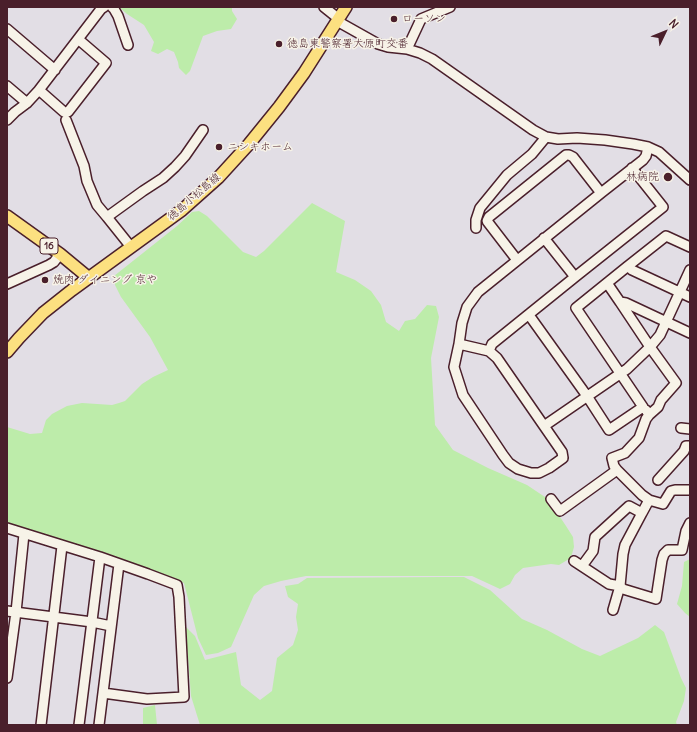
<!DOCTYPE html>
<meta charset="utf-8">
<style>
body{margin:0}
#map{position:relative;width:697px;height:732px;overflow:hidden;background:#e2dee5;font-family:Delius,sans-serif}
canvas{display:block}
.frame{position:absolute;inset:0;border:8px solid #4a1f2b;pointer-events:none}
.north{position:absolute;left:645px;top:12px;width:40px;height:40px;-webkit-text-stroke:3px #f7f3e8;paint-order:stroke;rotate:47deg;font-size:11px;font-weight:700;line-height:16px;text-align:center;color:#4a1f2b}
.north::after{content:'';display:block;margin:auto;width:14px;height:18px;background:#4a1f2b;clip-path:polygon(50% 0,100% 100%,50% 72%,0 100%)}
</style>
<div id="map">
<canvas width="697" height="732"></canvas>
<div class="frame"></div>
<div class="north">N</div>
</div>
<script>
const g = document.querySelector('canvas').getContext('2d');
g.lineJoin = 'round';
function paint(path, color) { g.fillStyle = color; g.fill(path, 'evenodd'); }
const shape = rows => new Path2D(rows.map(r => 'M' + r).join(''));
function trace(path, color, width, dash) { g.strokeStyle = color; g.lineWidth = width; g.lineCap = dash ? 'butt' : 'round'; g.setLineDash(dash || []); g.stroke(path); }
function drawText(font, color, halo, rows, align = 'center') {
  g.font = font + ' Delius,"Klee One",sans-serif'; g.lineWidth = 3; g.setLineDash([]); g.textBaseline = 'middle'; g.strokeStyle = halo; g.fillStyle = color; for (const [text, x, y, turn = 0] of rows) {
    g.save(); g.translate(x, y); g.rotate((+turn || 0) * Math.PI / 180); g.textAlign = isNaN(turn) ? turn : align; if (halo) g.strokeText(text, 0, 0); g.fillText(text, 0, 0); g.restore();
  }
}
paint(shape([
 [119,7,232,7,232,11,237,19,231,29,217,31,203,36,190,71,186,75,179,68,178,62,174,52,167,49,158,54,151,51,154,42,144,25,127,14],
 [312,203,345,221,336,272,355,280,371,291,381,305,386,322,399,331,405,321,415,319,427,305,436,306,439,317,431,358,435,425,453,450,488,468,527,485,548,499,566,526,573,537,574,547,572,554,569,559,559,565,551,564,523,568,515,575,510,584,500,589,472,576,306,576,281,581,264,586,254,595,231,647,218,653,206,655,198,638,184,583,144,568,7,524,7,427,30,434,42,433,46,420,52,414,67,406,82,403,112,405,119,403,125,401,142,384,153,377,168,370,150,337,121,297,115,285,114,276,177,226,192,212,199,211,207,216,243,252,256,257,264,251],
 [690,559,690,617,685,613,677,604,682,586,684,562],
 [442,577,464,577,490,590,522,619,547,630,582,649,600,656,638,638,655,625,664,632,681,678,686,688,684,701,676,722,677,725,200,725,191,696,188,657,183,624,195,636,205,660,236,652,241,685,260,700,272,691,277,658,293,645,298,630,296,617,298,604,288,597,285,586,298,584,307,578],
 [155,705,157,725,143,725,143,708]
]), '#bdecaa');
const minor = shape([
 [112,7,114,9,118,16,128,45],
 [324,7,339,19],
 [337,21,378,44,388,47,407,49,420,53,432,59,533,130,546,137,558,139,577,138,605,140,633,144,648,147,659,152,690,180],
 [7,29,55,70],
 [407,49,421,19,450,7],
 [7,86,27,103],
 [39,90,101,9,104,7],
 [7,120,15,112,27,103,39,90,64,112,68,112,106,63,78,39],
 [66,120,84,166,87,181,97,205,107,217],
 [476,228,476,220,480,208,507,175,532,154,546,137],
 [544,238,575,277,663,207,632,168],
 [131,247,107,217,143,191,163,178,175,167,185,156,203,130],
 [690,247,666,236,628,266,632,270,690,297],
 [517,260,487,221,489,217,566,155,569,155,573,157,601,193,643,160,646,156,648,147],
 [607,283,620,302,626,303,690,333],
 [7,284,49,265,54,262,60,254],
 [620,302,650,347,660,335,690,270],
 [529,315,587,396,609,430,643,407,576,308,628,266],
 [459,344,454,367,463,395,503,455,509,463,518,469,531,473,539,473,549,468,563,458,562,452,544,426,627,369,650,347,676,383,661,400,658,407,649,415],
 [489,351,459,344,462,323,467,307,478,292,601,193],
 [544,426,497,358,489,351,492,344,575,277],
 [681,428,690,429],
 [617,470,614,466,612,458,625,453,639,438,646,419,649,415,646,410],
 [658,480,684,451,686,446,690,446],
 [551,499,560,511,617,470,642,495,649,500,642,513,629,506,595,537,593,551,582,566],
 [649,500,663,504,671,491,675,490,690,490],
 [7,528,100,557,79,725],
 [100,557,148,574,177,585,179,597,184,697,147,699,103,693],
 [574,561,609,584,620,586,623,589,656,599,662,560,664,554,668,550,682,550,686,531,690,523],
 [613,610,620,586,623,554,625,545,642,513],
 [7,611,92,622,111,626],
 [7,678,16,612,24,534],
 [41,725,62,546],
 [99,725,119,564]
]);
const major = shape([
 [7,216,60,254,89,278],
 [7,352,19,338,43,313,72,290,182,210,218,178,249,144,279,107,304,73,346,7]
]);
trace(minor, '#4a1f2b', 12);
trace(major, '#4a1f2b', 14);
trace(minor, '#f7f3e8', 9);
trace(major, '#fce080', 11);
for (const [x, y, r, color] of [
 [394,19,4,"#4a1f2b"],
 [279,44,4,"#4a1f2b"],
 [219,147,4,"#4a1f2b"],
 [668,177,5,"#4a1f2b"],
 [45,280,4,"#4a1f2b"]
]) { const dot = new Path2D(); dot.arc(x, y, r, 0, 2 * Math.PI); g.fillStyle = color; g.fill(dot); trace(dot, '#f7f3e8', 1.5); }
for (const [x, y, w] of [
 [49,246,18]
]) { const box = new Path2D(); box.roundRect(x - w / 2, y - 8, w, 16, 3); g.fillStyle = '#f7f3e8'; g.fill(box); trace(box, '#4a1f2b', 1); }
drawText('bold 10px', '#4a1f2b', null, [
 ["16",49,246]
]);
drawText('11px', '#4a1f2b', '#f7f3e8', [
 ["ローソン",402,19],
 ["徳島東警察署大原町交番",287,44],
 ["ニシキホーム",227,147],
 ["林病院",659,177,"right"],
 ["焼肉 ダイニング 京や",53,280]
], 'left');
drawText('11px', '#4a1f2b', '#f7f3e8', [
 ["徳島小松島線",194,197,-41]
]);
</script>
